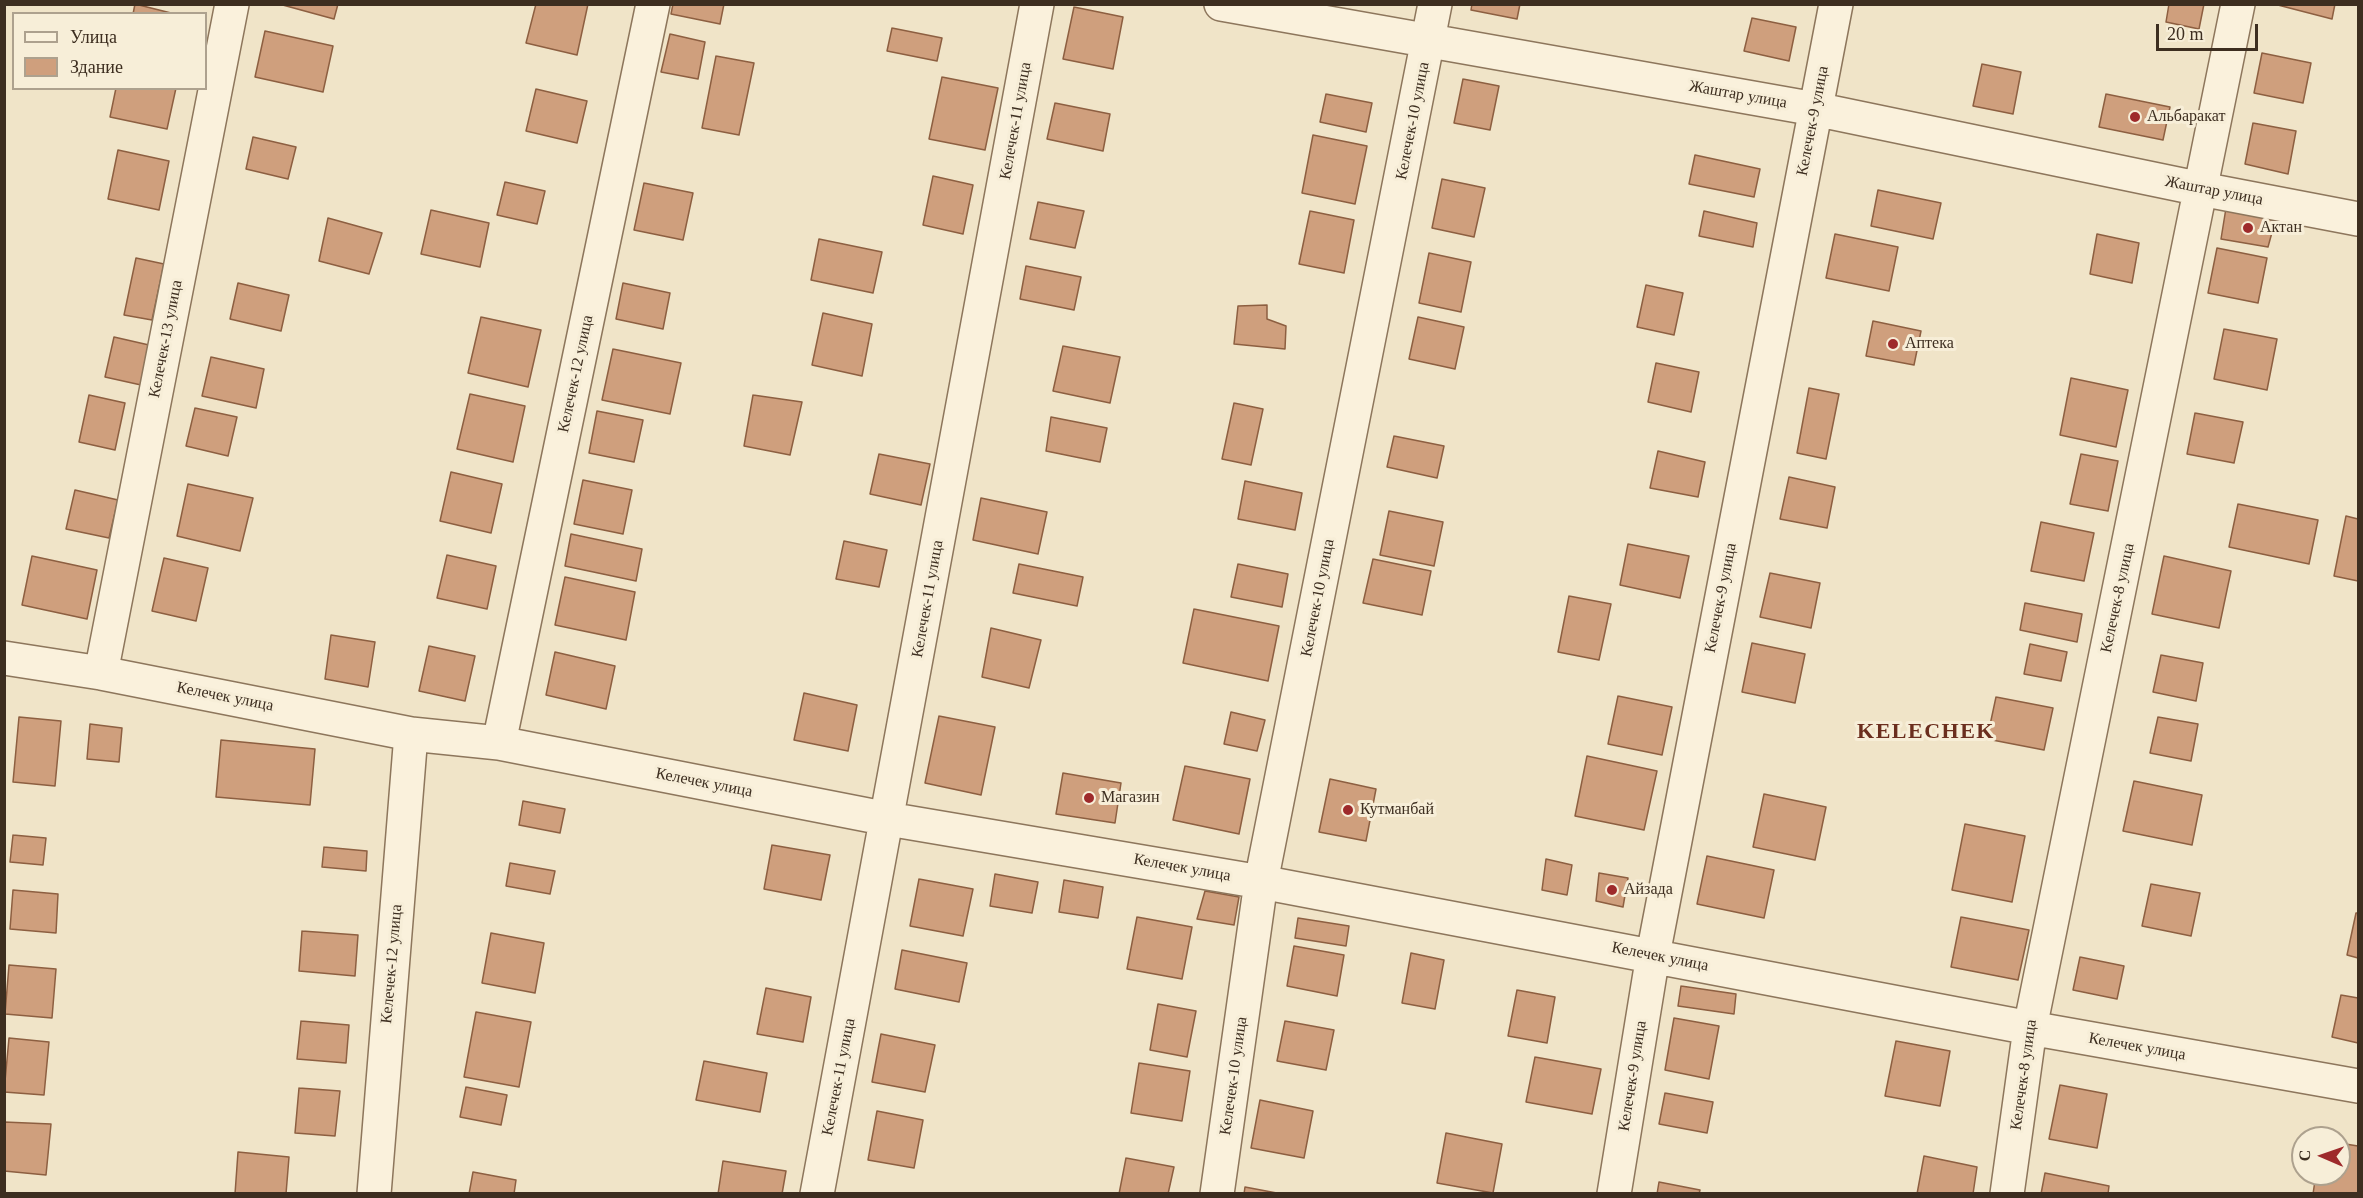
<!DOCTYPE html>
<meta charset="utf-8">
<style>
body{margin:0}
#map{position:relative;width:2363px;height:1198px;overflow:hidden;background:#f0e4c8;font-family:"Times New Roman",serif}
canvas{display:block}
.frame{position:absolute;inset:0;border:6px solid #3d2e20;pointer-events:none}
.legend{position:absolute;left:12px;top:12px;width:195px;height:78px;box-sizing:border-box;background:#f7eed8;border:2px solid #ada18e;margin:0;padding:8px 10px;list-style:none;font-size:18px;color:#3d2e20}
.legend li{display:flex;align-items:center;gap:12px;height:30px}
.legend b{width:30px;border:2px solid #ada18e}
.north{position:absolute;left:2291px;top:1126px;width:60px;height:60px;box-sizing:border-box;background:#f7eed8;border:2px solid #ada18e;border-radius:50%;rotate:272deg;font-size:16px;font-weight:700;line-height:24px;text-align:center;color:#3d2e20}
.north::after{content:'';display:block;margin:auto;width:21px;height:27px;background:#9e2a2b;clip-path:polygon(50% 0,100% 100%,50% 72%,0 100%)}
.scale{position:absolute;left:2156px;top:24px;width:102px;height:27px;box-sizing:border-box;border:3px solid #3d2e20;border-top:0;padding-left:8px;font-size:18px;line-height:21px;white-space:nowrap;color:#3d2e20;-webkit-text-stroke:4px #f7eed8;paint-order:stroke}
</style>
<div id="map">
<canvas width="2363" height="1198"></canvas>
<div class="frame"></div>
<ul class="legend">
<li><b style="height:8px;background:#faf1dc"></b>Улица</li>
<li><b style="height:16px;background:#cf9f7d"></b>Здание</li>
</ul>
<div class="north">С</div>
<div class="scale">20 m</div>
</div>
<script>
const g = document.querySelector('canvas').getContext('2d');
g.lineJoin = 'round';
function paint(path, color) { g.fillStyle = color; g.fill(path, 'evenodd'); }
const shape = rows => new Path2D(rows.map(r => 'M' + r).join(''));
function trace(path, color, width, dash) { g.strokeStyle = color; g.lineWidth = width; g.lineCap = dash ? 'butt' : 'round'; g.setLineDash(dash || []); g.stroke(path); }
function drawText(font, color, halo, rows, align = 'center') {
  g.font = font + ' "Times New Roman",serif'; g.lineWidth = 6; g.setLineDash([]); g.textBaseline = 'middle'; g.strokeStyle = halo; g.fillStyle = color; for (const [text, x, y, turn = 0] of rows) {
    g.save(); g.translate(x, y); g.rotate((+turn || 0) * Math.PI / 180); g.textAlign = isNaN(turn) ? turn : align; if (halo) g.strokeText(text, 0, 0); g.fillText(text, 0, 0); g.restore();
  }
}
const building = shape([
 [135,4,175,14,133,14,135,4],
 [279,4,338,4,334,19,279,4],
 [536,4,588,4,577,55,526,43,536,4],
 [673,4,724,4,720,24,671,14,673,4],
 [1472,4,1520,4,1517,19,1471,10,1472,4],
 [2169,4,2204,4,2199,29,2166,22,2169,4],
 [2274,4,2335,4,2332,19,2274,4],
 [1074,7,1123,17,1113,69,1063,59,1074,7],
 [1752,18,1796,27,1789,61,1744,51,1752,18],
 [892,28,942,38,937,61,887,51,892,28],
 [265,31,333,46,323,92,255,77,265,31],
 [670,34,705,42,698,79,661,72,670,34],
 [2262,53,2311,63,2303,103,2254,93,2262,53],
 [716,56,754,63,739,135,702,128,716,56],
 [1982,64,2021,72,2013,114,1973,106,1982,64],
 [942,77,998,88,985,150,929,139,942,77],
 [1463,79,1499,86,1490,130,1454,123,1463,79],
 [116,88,176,88,167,129,110,117,116,88],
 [536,89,587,101,577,143,526,131,536,89],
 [1326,94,1372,103,1366,132,1320,122,1326,94],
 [2106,94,2170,107,2163,140,2099,127,2106,94],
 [1055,103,1110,114,1103,151,1047,139,1055,103],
 [2253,123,2296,131,2288,174,2245,164,2253,123],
 [1313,135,1367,146,1355,204,1302,193,1313,135],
 [253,137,296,147,288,179,246,169,253,137],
 [118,150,169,161,159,210,108,199,118,150],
 [1695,155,1760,169,1754,197,1689,184,1695,155],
 [933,176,973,185,963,234,923,225,933,176],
 [1442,179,1485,188,1474,237,1432,228,1442,179],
 [505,182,545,191,537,224,497,215,505,182],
 [644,183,693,193,683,240,634,230,644,183],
 [1878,190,1941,203,1933,239,1871,226,1878,190],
 [1038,202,1084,211,1075,248,1030,239,1038,202],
 [2226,208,2276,218,2268,247,2221,239,2226,208],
 [431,210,489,223,480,267,421,254,431,210],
 [1310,211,1354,220,1344,273,1299,264,1310,211],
 [1704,211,1757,223,1753,247,1699,236,1704,211],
 [328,218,382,233,369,274,319,261,328,218],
 [1835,234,1898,247,1889,291,1826,278,1835,234],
 [2097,234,2139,243,2132,283,2090,274,2097,234],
 [819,239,882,252,873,293,811,280,819,239],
 [2217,248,2267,258,2258,303,2208,293,2217,248],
 [1429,253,1471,262,1461,312,1419,303,1429,253],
 [136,258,164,264,152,320,124,315,136,258],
 [1026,266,1081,277,1074,310,1020,299,1026,266],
 [238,283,289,295,281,331,230,319,238,283],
 [623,283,670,293,663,329,616,319,623,283],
 [1646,285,1683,293,1674,335,1637,327,1646,285],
 [1267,305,1267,319,1286,326,1285,349,1234,344,1238,306,1267,305],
 [823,313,872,324,862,376,812,365,823,313],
 [481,317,541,330,528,387,468,373,481,317],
 [1418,317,1464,327,1455,369,1409,359,1418,317],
 [1873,321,1921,331,1914,365,1866,356,1873,321],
 [2224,329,2277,339,2267,390,2214,379,2224,329],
 [114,337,149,345,141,385,105,377,114,337],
 [1063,346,1120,357,1110,403,1053,391,1063,346],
 [613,349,681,363,670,414,602,400,613,349],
 [211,357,264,369,256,408,202,396,211,357],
 [1656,363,1699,372,1691,412,1648,402,1656,363],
 [2071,378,2128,390,2116,447,2060,435,2071,378],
 [1809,388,1839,394,1826,459,1797,453,1809,388],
 [470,394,525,406,513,462,457,449,470,394],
 [89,395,125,403,115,450,79,442,89,395],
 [753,395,802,402,790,455,744,446,753,395],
 [1234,403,1263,409,1251,465,1222,459,1234,403],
 [195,408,237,417,228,456,186,446,195,408],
 [597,411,643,420,634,462,589,453,597,411],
 [2195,413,2243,422,2234,463,2187,454,2195,413],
 [1051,417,1107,428,1100,462,1046,451,1051,417],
 [1394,436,1444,446,1437,478,1387,467,1394,436],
 [1658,451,1705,462,1698,497,1650,488,1658,451],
 [879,454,930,464,921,505,870,494,879,454],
 [2081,454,2118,461,2108,511,2070,504,2081,454],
 [451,472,502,484,491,533,440,521,451,472],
 [1789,477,1835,487,1827,528,1780,519,1789,477],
 [583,480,632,490,623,534,574,524,583,480],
 [1245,481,1302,493,1295,530,1238,519,1245,481],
 [188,484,253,498,240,551,177,536,188,484],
 [75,490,118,500,109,538,66,529,75,490],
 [981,498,1047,512,1038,554,973,540,981,498],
 [2238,504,2318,520,2309,564,2229,547,2238,504],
 [1389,511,1443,522,1434,566,1380,555,1389,511],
 [2346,516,2358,519,2358,581,2334,576,2346,516],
 [2041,522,2094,533,2084,581,2031,571,2041,522],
 [571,534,642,549,636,581,565,566,571,534],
 [844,541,887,550,879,587,836,579,844,541],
 [1628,544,1689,556,1680,598,1620,585,1628,544],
 [447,555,496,566,487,609,437,598,447,555],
 [32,556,97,570,87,619,22,605,32,556],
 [2164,556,2231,571,2219,628,2152,614,2164,556],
 [164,558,208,568,196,621,152,611,164,558],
 [1373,559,1431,571,1422,615,1363,603,1373,559],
 [1019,564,1083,577,1077,606,1013,593,1019,564],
 [1238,564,1288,574,1282,607,1231,597,1238,564],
 [1770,573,1820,583,1811,628,1760,617,1770,573],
 [565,577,635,592,626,640,555,625,565,577],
 [1569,596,1611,604,1599,660,1558,652,1569,596],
 [2025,603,2082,614,2077,642,2020,630,2025,603],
 [1194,609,1279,626,1268,681,1183,663,1194,609],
 [991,628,1041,640,1029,688,982,677,991,628],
 [331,635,375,642,368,687,325,679,331,635],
 [1752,643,1805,654,1795,703,1742,692,1752,643],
 [2030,644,2067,652,2061,681,2024,674,2030,644],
 [429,646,475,656,465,701,419,691,429,646],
 [555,652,615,666,606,709,546,695,555,652],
 [2161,655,2203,663,2196,701,2153,692,2161,655],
 [804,693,857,705,848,751,794,740,804,693],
 [1618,696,1672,707,1662,755,1608,744,1618,696],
 [1996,697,2053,708,2044,750,1987,739,1996,697],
 [1231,712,1265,720,1257,751,1224,744,1231,712],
 [939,716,995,727,981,795,925,783,939,716],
 [19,717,61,721,55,786,13,782,19,717],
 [2158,717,2198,724,2191,761,2150,753,2158,717],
 [90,724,122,728,119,762,87,759,90,724],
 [221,740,315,749,310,805,216,797,221,740],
 [1587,756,1657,771,1644,830,1575,816,1587,756],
 [1185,766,1250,779,1239,834,1173,820,1185,766],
 [1063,773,1121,783,1115,823,1056,814,1063,773],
 [1330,779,1376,789,1366,841,1319,832,1330,779],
 [2134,781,2202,795,2192,845,2123,831,2134,781],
 [1764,794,1826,807,1815,860,1753,847,1764,794],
 [523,801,565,809,560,833,519,825,523,801],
 [1965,824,2025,836,2012,902,1952,890,1965,824],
 [13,835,46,838,43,865,10,862,13,835],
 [772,845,830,855,821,900,764,889,772,845],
 [324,847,367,851,366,871,322,867,324,847],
 [1707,856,1774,870,1764,918,1697,904,1707,856],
 [1546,859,1572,865,1567,895,1542,890,1546,859],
 [510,863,555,871,550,894,506,886,510,863],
 [1599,873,1628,878,1623,907,1596,901,1599,873],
 [995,874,1038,882,1032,913,990,906,995,874],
 [919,879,973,889,963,936,910,926,919,879],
 [1064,880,1103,887,1098,918,1059,912,1064,880],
 [2151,884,2200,893,2191,936,2142,926,2151,884],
 [13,890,58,894,56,933,10,929,13,890],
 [1205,891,1239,897,1234,925,1197,919,1205,891],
 [2356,913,2358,913,2358,958,2347,955,2356,913],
 [1137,917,1192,927,1182,979,1127,969,1137,917],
 [1961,917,2029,930,2018,980,1951,967,1961,917],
 [1298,918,1349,926,1346,946,1295,938,1298,918],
 [302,931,358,935,355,976,299,971,302,931],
 [491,933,544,943,535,993,482,983,491,933],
 [1294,946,1344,955,1337,996,1287,986,1294,946],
 [902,950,967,963,959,1002,895,989,902,950],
 [1411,953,1444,960,1435,1009,1402,1003,1411,953],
 [2080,957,2124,966,2117,999,2073,990,2080,957],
 [9,965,56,969,52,1018,5,1014,9,965],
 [1681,986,1736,994,1734,1014,1678,1006,1681,986],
 [766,988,811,997,803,1042,757,1034,766,988],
 [1517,990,1555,997,1547,1043,1508,1036,1517,990],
 [2341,995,2358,998,2358,1043,2332,1037,2341,995],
 [1158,1004,1196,1011,1187,1057,1150,1050,1158,1004],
 [476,1012,531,1022,519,1087,464,1077,476,1012],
 [1674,1018,1719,1026,1709,1079,1665,1070,1674,1018],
 [301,1021,349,1025,346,1063,297,1059,301,1021],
 [1285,1021,1334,1030,1326,1070,1277,1061,1285,1021],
 [881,1034,935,1045,925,1092,872,1082,881,1034],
 [9,1038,49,1042,44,1095,4,1092,9,1038],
 [1896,1041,1950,1051,1940,1106,1885,1096,1896,1041],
 [1535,1057,1601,1069,1592,1114,1526,1102,1535,1057],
 [704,1061,767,1073,760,1112,696,1100,704,1061],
 [1139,1063,1190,1071,1182,1121,1131,1113,1139,1063],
 [2060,1085,2107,1094,2097,1148,2049,1139,2060,1085],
 [466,1087,507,1095,501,1125,460,1117,466,1087],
 [299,1088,340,1091,335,1136,295,1133,299,1088],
 [1665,1093,1713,1102,1707,1133,1659,1124,1665,1093],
 [1260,1100,1313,1111,1304,1158,1251,1148,1260,1100],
 [877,1111,923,1120,914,1168,868,1160,877,1111],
 [4,1122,51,1124,46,1175,4,1171,4,1122],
 [1446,1133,1502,1144,1493,1193,1437,1183,1446,1133],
 [2339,1143,2358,1146,2358,1194,2313,1194,2316,1174,2339,1174,2339,1143],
 [238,1152,289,1157,286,1194,235,1194,238,1152],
 [1924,1156,1977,1167,1973,1194,1917,1194,1924,1156],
 [1126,1158,1174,1167,1168,1194,1119,1194,1126,1158],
 [723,1161,786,1171,782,1194,718,1194,723,1161],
 [473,1172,516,1180,514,1194,469,1194,473,1172],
 [2045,1173,2109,1186,2108,1194,2041,1194,2045,1173],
 [1659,1182,1700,1190,1699,1194,1657,1194,1659,1182],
 [1245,1187,1282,1194,1244,1194,1245,1187]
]);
paint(building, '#cf9f7d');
trace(building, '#8d5f41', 1.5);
const minor = shape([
 [1221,4,1815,109,2201,189,2358,219],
 [4,658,101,673,411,734,499,743,888,819,1261,882,2030,1028,2358,1086],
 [101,673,232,4],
 [499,743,653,4],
 [374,1194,411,734],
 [817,1194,1037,4],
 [1217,1194,1261,882,1435,4],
 [1614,1194,1653,955,1836,4],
 [2007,1194,2030,1028,2238,4]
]);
trace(minor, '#8d765c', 36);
trace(minor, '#faf1dc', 33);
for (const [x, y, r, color] of [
 [2135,117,6,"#9e2a2b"],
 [2248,228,6,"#9e2a2b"],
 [1893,344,6,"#9e2a2b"],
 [1089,798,6,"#9e2a2b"],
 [1348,810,6,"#9e2a2b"],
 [1612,890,6,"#9e2a2b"]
]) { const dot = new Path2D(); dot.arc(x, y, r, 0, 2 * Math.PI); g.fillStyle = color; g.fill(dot); trace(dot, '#f7eed8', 2); }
drawText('16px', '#3d2e20', '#f7eed8', [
 ["Жаштар улица",1738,95,10],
 ["Келечек-11 улица",1016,121,-80],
 ["Келечек-10 улица",1413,121,-79],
 ["Келечек-9 улица",1813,121,-79],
 ["Жаштар улица",2214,191,11],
 ["Келечек-13 улица",166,339,-79],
 ["Келечек-12 улица",576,374,-78],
 ["Келечек-10 улица",1318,598,-79],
 ["Келечек-9 улица",1721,598,-79],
 ["Келечек-8 улица",2118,598,-78],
 ["Келечек-11 улица",928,599,-80],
 ["Келечек улица",225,697,11],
 ["Келечек улица",704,783,11],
 ["Келечек улица",1182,868,10],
 ["Келечек улица",1660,957,11],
 ["Келечек-12 улица",392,964,-85],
 ["Келечек улица",2137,1047,10],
 ["Келечек-8 улица",2024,1075,-82],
 ["Келечек-10 улица",1234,1076,-82],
 ["Келечек-9 улица",1633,1076,-81],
 ["Келечек-11 улица",839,1077,-79]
]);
drawText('16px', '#3d2e20', '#f7eed8', [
 ["Альбаракат",2147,117],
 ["Актан",2260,228],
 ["Аптека",1905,344],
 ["Магазин",1101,798],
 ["Кутманбай",1360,810],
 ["Айзада",1624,890]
], 'left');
g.letterSpacing = '1.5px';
drawText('bold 22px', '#6b2e1e', '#f7eed8', [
 ["KELECHEK",1926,732]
]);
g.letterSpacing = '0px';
</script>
